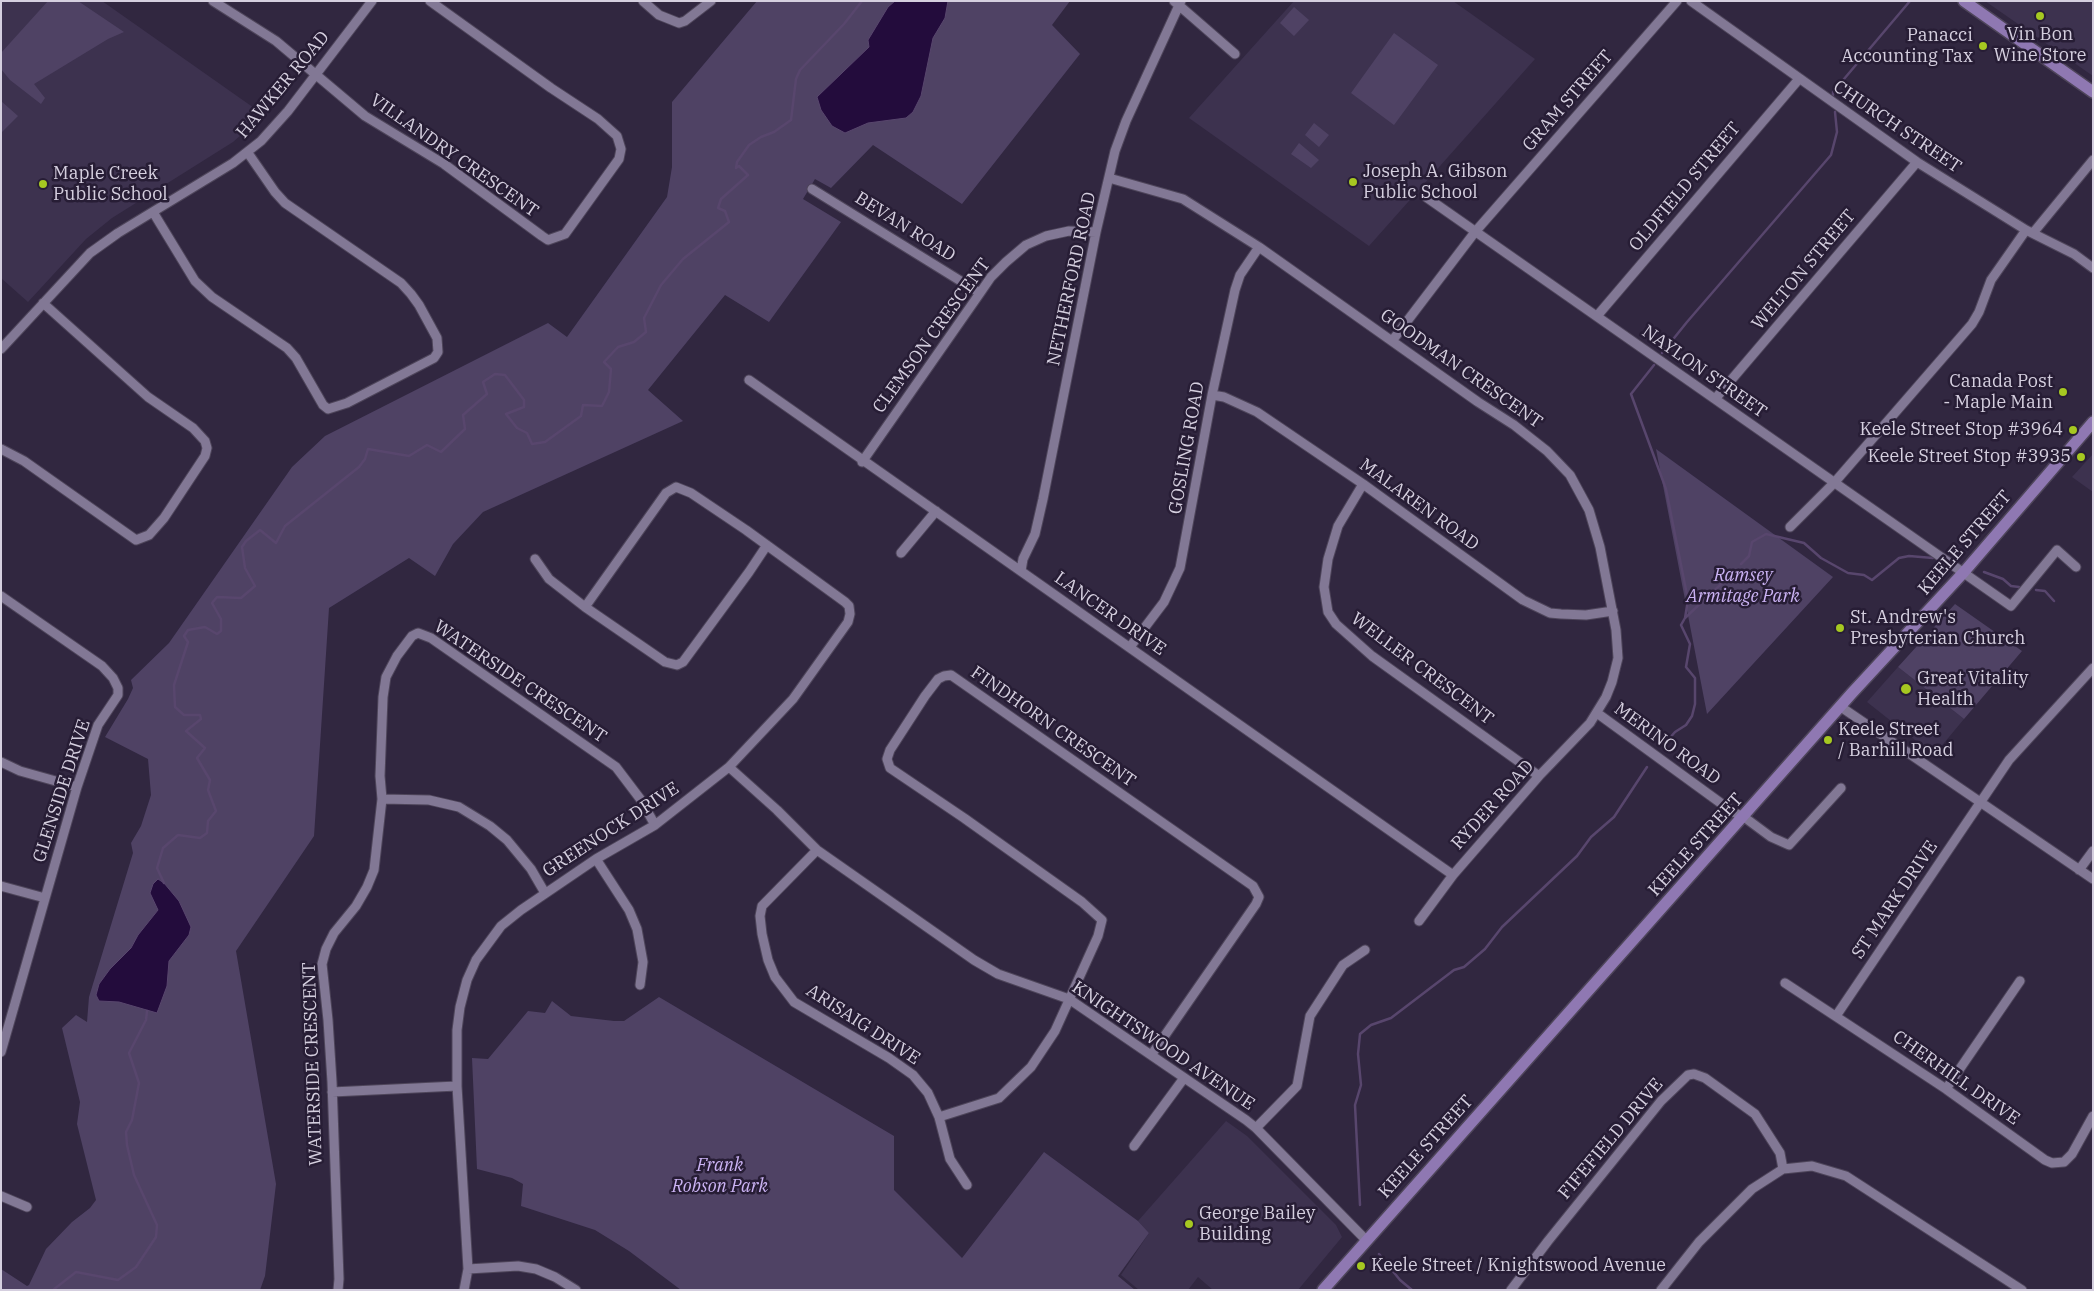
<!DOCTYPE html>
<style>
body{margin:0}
#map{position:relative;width:2094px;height:1291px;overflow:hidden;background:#312740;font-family:"IBM Plex Serif",serif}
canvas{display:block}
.frame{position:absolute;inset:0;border:2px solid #d5cfdf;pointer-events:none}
</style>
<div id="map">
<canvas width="2094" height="1291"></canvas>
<div class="frame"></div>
</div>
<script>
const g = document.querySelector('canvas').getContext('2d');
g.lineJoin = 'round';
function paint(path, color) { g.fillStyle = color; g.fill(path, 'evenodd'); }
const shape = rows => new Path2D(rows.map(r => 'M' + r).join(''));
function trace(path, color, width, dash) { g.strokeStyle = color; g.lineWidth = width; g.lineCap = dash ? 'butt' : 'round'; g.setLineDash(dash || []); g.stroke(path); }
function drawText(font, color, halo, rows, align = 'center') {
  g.font = font + ' "IBM Plex Serif",serif'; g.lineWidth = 5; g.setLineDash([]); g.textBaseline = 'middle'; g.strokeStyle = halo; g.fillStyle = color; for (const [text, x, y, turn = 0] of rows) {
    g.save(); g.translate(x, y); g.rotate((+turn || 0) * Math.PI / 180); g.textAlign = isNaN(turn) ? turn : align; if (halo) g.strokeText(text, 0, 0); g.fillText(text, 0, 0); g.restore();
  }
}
paint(shape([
 [4,1,102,1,264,115,233,142,112,218,86,239,28,302,1,278,1,3],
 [1294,1,1453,1,1535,59,1369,246,1189,118],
 [1985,1,2093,1,2093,76],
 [2093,454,2093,492,2072,477],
 [1898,667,1964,719,1934,755,1867,702],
 [1226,1121,1247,1136,1336,1225,1342,1237,1298,1290,1213,1290,1198,1277,1188,1290,1139,1290,1121,1275,1149,1233,1138,1221]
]), '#3d324f');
paint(shape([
 [48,1,78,1,124,32,108,39,34,84,45,98,41,104,10,80,1,69,1,53],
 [757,1,1070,1,1052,25,1080,54,962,204,873,145,831,188,815,179,803,199,841,222,769,322,725,295,648,390,683,421,483,512,453,544,435,576,409,558,329,608,314,836,236,951,276,1184,265,1276,260,1290,1,1290,1,1269,27,1286,29,1285,46,1249,72,1222,90,1208,96,1200,77,1124,80,1102,62,1028,76,1015,87,1022,89,997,133,853,131,843,141,826,151,795,148,759,105,737,128,699,133,688,131,680,169,643,292,467,325,436,548,323,567,337,667,197,672,167,672,102],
 [1294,7,1309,20,1294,36,1280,23],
 [1394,33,1438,65,1394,125,1351,93],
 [1,101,18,116,1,133],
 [1314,123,1329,135,1319,147,1305,135],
 [1299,143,1319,160,1311,168,1291,154],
 [1656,449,1833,577,1707,714],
 [1955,604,2022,651,1964,719,1898,667],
 [659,997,894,1136,894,1190,962,1258,1044,1152,1138,1221,1149,1233,1118,1276,1135,1290,681,1290,629,1251,595,1230,521,1206,523,1184,512,1178,477,1169,472,1058,488,1059,528,1011,545,1013,552,1001,571,1016,614,1021,624,1021]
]), '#4f4264');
const water = shape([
 [895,1,948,1,945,18,933,38,921,96,913,112,906,118,868,123,845,133,832,126,821,110,817,97,869,47,868,40,888,7,895,1],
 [158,879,164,883,179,901,191,927,189,935,169,961,167,986,157,1013,119,1002,99,1001,96,995,99,984,110,969,131,948,138,935,158,910,150,893,153,884,158,879]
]);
paint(water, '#230c3c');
trace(water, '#58466d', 1);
trace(shape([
 [1833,95,1833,92,1910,1],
 [1662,353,1687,322,1831,155,1837,132,1835,112],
 [1654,365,1631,394,1666,489,1688,600,1685,618],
 [1741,564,1749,556,1752,542,1766,534,1804,543,1821,558,1848,573,1864,575,1872,580,1899,558,1909,556,1933,558],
 [1984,572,2003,579,2011,586,2019,587],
 [2036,590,2045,591,2054,601],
 [1668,740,1675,732,1686,725,1692,716,1695,704,1695,678,1686,667,1690,644,1681,625,1685,618,1735,571],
 [164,883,157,868,163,848,178,835,200,838,207,833,208,821,216,811,208,790,210,780,197,758,205,748,186,731,201,719,200,715,184,715,175,707,174,685,188,642,184,636,188,630,205,627,217,634,221,631,221,619,212,603,217,597,241,598,255,586,245,568,242,547,246,541,260,530,276,543,285,526,359,467,365,459,368,449,409,456,427,445,441,452,465,429,463,415,487,394,483,382,495,374,505,375,524,400,524,407,506,414,517,428,527,433,532,444,545,442,581,416,583,405,602,406,609,392,611,369,604,362,618,347,634,342,646,332,644,318,661,285,683,259,729,222,725,211,718,208,721,199,748,175,739,166,736,168,737,162,749,145,761,137,774,132,791,120,796,79,800,70,844,24,862,1],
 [1360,1205,1355,1105,1361,1085,1358,1054,1360,1034,1371,1025,1391,1018,1454,970,1464,967,1485,949,1502,927,1577,856,1591,837,1614,817,1647,767],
 [1379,1254,1400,1280,1412,1290],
 [53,1290,76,1272,118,1280,136,1267,156,1237,157,1225,134,1175,127,1145,126,1132,132,1120,139,1083,129,1053,146,1020,147,1011]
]), '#58466d', 2.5);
const minor = shape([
 [213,1,276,41,365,116,444,164,542,236,548,240,565,234,619,159,621,149,617,136,598,119,551,88,430,1],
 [643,1,659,15,679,23,685,21,711,1],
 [1174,1,1235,54],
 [1691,1,1917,162,2026,230,2074,254,2093,268],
 [1109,178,1183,199,1259,247,1478,402,1514,425,1547,451,1570,475,1589,510,1600,547,1616,630,1618,658,1612,682,1606,697,1590,723,1539,776,1453,875,1419,921],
 [812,189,980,293],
 [1426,197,2011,606,2057,550,2076,567],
 [153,212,195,281,212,297,287,348,296,358,323,405,328,409,347,403,434,358,438,352,437,338,419,305,411,294,401,283,285,203,275,192,248,153],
 [2033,233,2093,160],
 [1597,316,1799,79],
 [1392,341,1475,232,1677,1],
 [1,349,90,253,118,233,233,163,261,141,288,111,372,1],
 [749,380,1453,875],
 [1212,395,1224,397,1257,412,1363,484,1523,600,1550,613,1561,614,1586,615,1613,611],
 [1715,399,1917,162],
 [1,449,24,461,136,540,149,535,164,518,205,456,207,448,205,441,193,428,148,397,43,303],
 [862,462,980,293,991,277,1006,262,1026,245,1046,236,1069,231,1096,232],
 [1363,484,1338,526,1328,559,1324,587,1328,612,1336,624,1372,656,1539,776],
 [1790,527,1834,483,1972,324,1979,312,1991,280,2026,230],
 [901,553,936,511],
 [535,559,549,579,585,607,665,662,677,665,683,662,749,572,767,545],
 [1021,571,1023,559,1035,534,1043,499,1096,232,1115,151,1126,121,1181,1],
 [1,596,102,666,113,678,118,688,118,695,98,725,77,787,1,1052],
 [1130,647,1164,602,1180,568,1212,395,1235,290,1240,275,1259,247],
 [1841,707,2093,879],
 [1597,713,1733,812,1744,817,1771,837,1789,845,1841,788],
 [1,762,20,771,77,787],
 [729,767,777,810,817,850,974,960,998,974,1069,999,1246,1120,1256,1128,1366,1240],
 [382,799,429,800,459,807,490,826,507,840,531,869,545,893],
 [817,850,762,906,760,916,762,934,768,960,775,977,794,1002,889,1058,913,1075,928,1093,939,1117,950,1159,967,1185],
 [596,859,629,910,637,929,643,962,640,985],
 [2079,870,2093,851],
 [1,886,45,898],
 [1785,983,1946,1089,2045,1160,2052,1163,2064,1162,2072,1154,2093,1116],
 [1836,1016,2009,760,2093,668],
 [1946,1089,2020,981],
 [332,1092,457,1086],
 [939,1117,999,1098,1031,1067,1055,1031,1098,936,1102,920,1082,902,964,818,890,768,887,759,890,750,925,696,938,679,944,676,951,675,1253,886,1259,897,1256,904,1152,1054],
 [1256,1128,1297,1086,1310,1016,1343,965,1365,950],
 [1134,1146,1184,1078],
 [1,1196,27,1207],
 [468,1269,518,1266,536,1269,555,1277,576,1290],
 [338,1290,339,1279,332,1082,328,1020,322,964,326,949,334,933,356,906,367,887,374,870,382,799,380,776,383,697,386,677,397,656,412,636,418,633,431,638,616,767,641,800,655,825],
 [464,1290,468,1269,457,1086,457,1030,460,1007,467,980,476,960,501,926,521,910,596,859,655,825,729,767,793,699,848,622,850,614,849,606,845,602,746,530,691,493,676,487,666,493,585,607],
 [1511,1290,1548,1241,1661,1101,1688,1075,1694,1074,1705,1078,1755,1114,1780,1153,1783,1169],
 [1661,1290,1699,1242,1752,1189,1783,1169,1812,1166,1846,1176,2022,1290]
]);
const major = shape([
 [1964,1,2093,92],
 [1323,1290,1852,693,1964,572,2093,422]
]);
trace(minor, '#4e455a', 11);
trace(major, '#4e455a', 14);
trace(minor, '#827895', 9);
trace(major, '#8f78b2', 11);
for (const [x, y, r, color] of [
 [2040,16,5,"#a6c821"],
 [1983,46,5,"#a6c821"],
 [1353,182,5,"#a6c821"],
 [43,184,5,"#a6c821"],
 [2063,392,5,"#a6c821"],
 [2073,430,5,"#a6c821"],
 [2081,457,5,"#a6c821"],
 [1840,628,5,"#a6c821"],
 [1906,689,6,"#a6c821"],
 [1828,740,5,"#a6c821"],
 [1189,1224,5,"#a6c821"],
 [1361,1266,5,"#a6c821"]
]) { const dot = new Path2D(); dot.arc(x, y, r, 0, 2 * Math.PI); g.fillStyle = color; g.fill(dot); trace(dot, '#271d35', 2); }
drawText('18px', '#d5cfdf', '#271d35', [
 ["Vin Bon",2040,35,"center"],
 ["Wine Store",2040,56,"center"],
 ["Panacci",1973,36,"right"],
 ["Accounting Tax",1973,57,"right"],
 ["Joseph A. Gibson",1363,172],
 ["Public School",1363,193],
 ["Maple Creek",53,174],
 ["Public School",53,195],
 ["Canada Post",2053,382,"right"],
 ["- Maple Main",2053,403,"right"],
 ["Keele Street Stop #3964",2063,430,"right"],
 ["Keele Street Stop #3935",2071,457,"right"],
 ["St. Andrew's",1850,618],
 ["Presbyterian Church",1850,639],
 ["Great Vitality",1917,679],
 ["Health",1917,700],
 ["Keele Street",1838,730],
 ["/ Barhill Road",1838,751],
 ["George Bailey",1199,1214],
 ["Building",1199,1235],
 ["Keele Street / Knightswood Avenue",1371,1266]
], 'left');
drawText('18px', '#d5cfdf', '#271d35', [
 ["HAWKER ROAD",283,85,-50],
 ["GRAM STREET",1568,101,-49],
 ["CHURCH STREET",1897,127,34],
 ["VILLANDRY CRESCENT",454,156,35],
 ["OLDFIELD STREET",1685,187,-50],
 ["BEVAN ROAD",905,227,32],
 ["WELTON STREET",1804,270,-50],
 ["NETHERFORD ROAD",1072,279,-78],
 ["CLEMSON CRESCENT",932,336,-54],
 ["GOODMAN CRESCENT",1461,369,35],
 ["NAYLON STREET",1704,372,35],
 ["GOSLING ROAD",1187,448,-80],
 ["MALAREN ROAD",1419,505,36],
 ["KEELE STREET",1965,543,-49],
 ["LANCER DRIVE",1110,614,35],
 ["WELLER CRESCENT",1422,669,37],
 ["WATERSIDE CRESCENT",520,682,34],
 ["FINDHORN CRESCENT",1053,727,35],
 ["MERINO ROAD",1667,744,36],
 ["GLENSIDE DRIVE",62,791,-72],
 ["RYDER ROAD",1493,805,-48],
 ["GREENOCK DRIVE",611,830,-33],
 ["KEELE STREET",1696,845,-48],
 ["ST MARK DRIVE",1895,900,-56],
 ["ARISAIG DRIVE",863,1025,33],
 ["KNIGHTSWOOD AVENUE",1163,1046,34],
 ["WATERSIDE CRESCENT",313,1064,-92],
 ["CHERHILL DRIVE",1956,1078,35],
 ["FIFEFIELD DRIVE",1611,1139,-50],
 ["KEELE STREET",1426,1147,-48]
]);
drawText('italic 18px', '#cbb3f4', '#271d35', [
 ["Ramsey",1743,576],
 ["Armitage Park",1743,597],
 ["Frank",720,1166],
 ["Robson Park",720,1187]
]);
</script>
